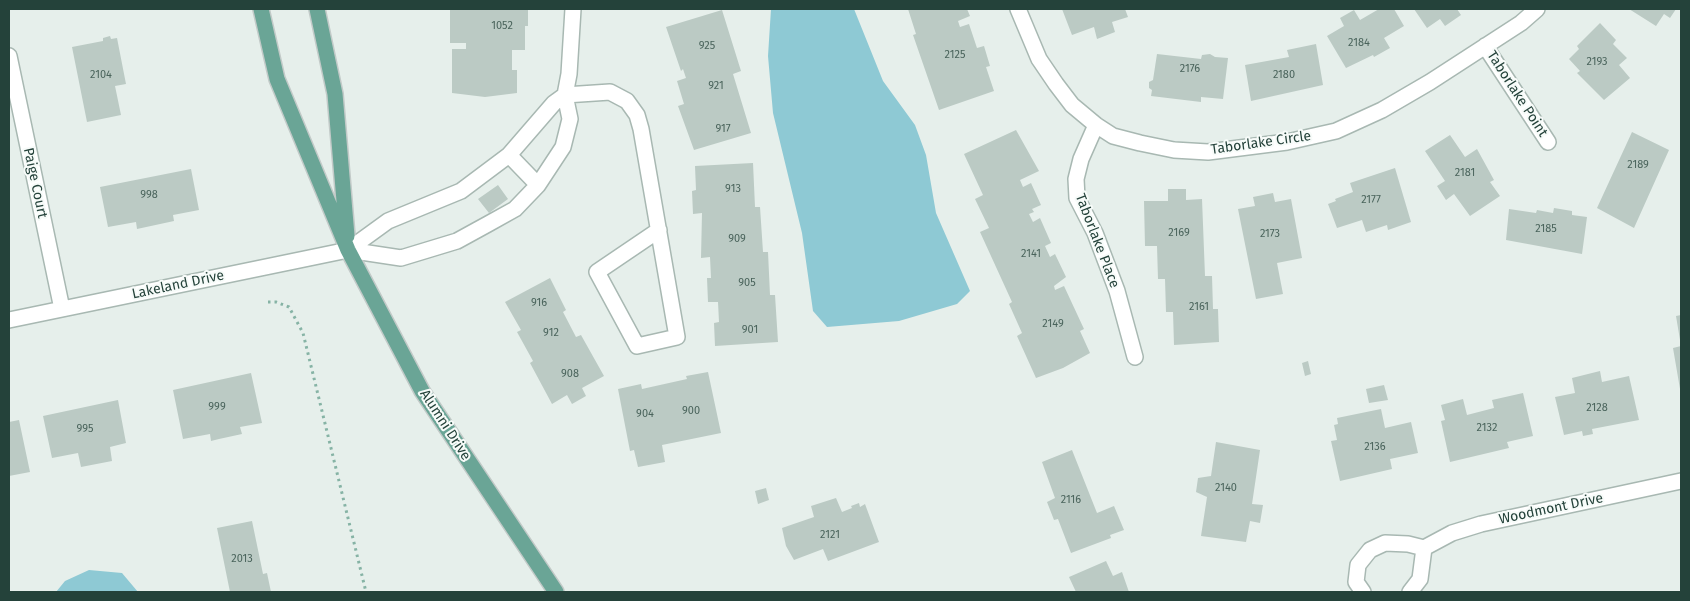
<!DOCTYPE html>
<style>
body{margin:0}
#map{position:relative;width:1690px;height:601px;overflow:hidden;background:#e6efeb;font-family:"Fira Sans",sans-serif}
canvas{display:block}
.frame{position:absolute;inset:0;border:10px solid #24423a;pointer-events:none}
</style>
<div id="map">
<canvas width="1690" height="601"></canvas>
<div class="frame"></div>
</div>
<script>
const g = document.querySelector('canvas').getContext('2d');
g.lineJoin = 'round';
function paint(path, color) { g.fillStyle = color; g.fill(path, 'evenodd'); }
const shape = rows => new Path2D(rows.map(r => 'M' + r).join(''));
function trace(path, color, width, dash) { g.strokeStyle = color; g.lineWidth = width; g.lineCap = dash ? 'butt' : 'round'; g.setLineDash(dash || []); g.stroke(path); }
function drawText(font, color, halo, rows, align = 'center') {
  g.font = font + ' "Fira Sans",sans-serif'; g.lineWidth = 4; g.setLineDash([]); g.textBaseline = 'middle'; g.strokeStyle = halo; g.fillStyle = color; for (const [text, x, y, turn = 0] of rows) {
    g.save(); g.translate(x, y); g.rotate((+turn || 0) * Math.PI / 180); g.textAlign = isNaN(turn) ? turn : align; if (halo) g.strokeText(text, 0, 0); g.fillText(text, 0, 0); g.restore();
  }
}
paint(shape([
 [771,9,854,9,883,81,915,125,926,155,936,213,970,291,957,304,899,321,827,327,813,311,802,233,773,113,768,56],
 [89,570,122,573,138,592,56,592,65,581]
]), '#8ec9d4');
paint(shape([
 [450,9,528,9,528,26,525,26,525,50,512,50,512,70,517,70,517,93,485,97,452,93,452,49,466,49,466,43,450,43],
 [908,9,967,9,970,16,958,21,960,27,969,24,977,48,984,46,990,66,986,67,994,91,939,110,913,35,916,34],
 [1062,9,1125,9,1128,17,1112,22,1115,32,1097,39,1094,27,1072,35],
 [1379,9,1394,9,1404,26,1384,38,1390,48,1374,57,1373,55,1346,68,1327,36,1344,26,1340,18,1354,10,1360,20],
 [1414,9,1457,9,1461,15,1445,26,1440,19,1427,28],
 [1629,9,1676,9,1670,18,1664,14,1656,26],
 [722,10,741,71,733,74,751,133,694,150,678,106,684,104,677,81,686,78,683,69,681,71,666,27],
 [1600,23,1616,40,1613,44,1627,58,1619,65,1630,78,1604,100,1577,73,1580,71,1569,59,1579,49,1577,46],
 [110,36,111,39,117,38,126,84,115,86,121,115,87,122,72,47,103,41,103,38],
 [1316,44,1323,85,1251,101,1245,65,1289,57,1287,50],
 [1157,54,1201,59,1202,55,1210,54,1215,57,1228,58,1223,99,1201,97,1201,102,1151,96,1152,90,1149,88,1149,82,1153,80],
 [1016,130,1039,171,1020,180,1023,187,1031,183,1041,205,1032,209,1034,212,1029,214,1033,222,1040,218,1051,243,1045,246,1050,257,1055,254,1066,277,1054,286,1055,290,1064,286,1084,329,1080,331,1090,353,1063,368,1036,378,1017,336,1022,333,1009,304,1012,302,980,232,989,228,975,199,983,195,964,154],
 [1632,132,1669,150,1634,228,1597,208],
 [1450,135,1465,157,1477,149,1494,180,1490,182,1500,196,1470,216,1454,194,1446,200,1437,186,1445,181,1425,151],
 [753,163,755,207,760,207,763,252,768,252,770,295,775,295,778,342,715,346,714,323,719,322,718,302,708,302,707,278,711,278,710,257,701,258,702,213,693,214,692,191,696,190,695,166],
 [1395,168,1411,222,1388,230,1387,225,1366,232,1362,220,1337,228,1328,204,1336,201,1335,199,1353,192,1350,183],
 [191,169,199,210,173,215,174,221,137,229,136,222,108,227,100,187],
 [498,185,508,199,489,213,478,199],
 [1168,189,1186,189,1186,200,1202,199,1205,276,1212,276,1213,309,1218,309,1219,342,1174,345,1173,312,1166,312,1165,279,1158,279,1157,246,1145,246,1144,201,1168,201],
 [1273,193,1275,202,1291,199,1302,258,1277,263,1283,294,1256,299,1238,209,1255,206,1253,197],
 [1554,208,1572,211,1572,215,1587,217,1582,254,1506,240,1509,209,1536,213,1537,210,1553,213],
 [550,278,566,310,563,312,576,337,581,335,604,376,582,388,586,396,572,404,567,395,552,404,530,363,533,361,517,332,521,330,505,302],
 [1681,315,1681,340,1680,340,1676,316],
 [1681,346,1681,388,1680,389,1673,348],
 [1308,361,1311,374,1305,376,1302,363],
 [1600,371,1602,382,1629,376,1639,420,1592,429,1593,434,1583,436,1582,431,1564,435,1555,397,1575,393,1572,378],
 [708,372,721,433,662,445,665,462,638,467,634,450,630,451,618,389,641,384,642,389,687,379,686,376],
 [251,373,262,423,240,427,242,434,219,439,211,441,210,434,183,439,173,390],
 [1384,385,1388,400,1369,403,1366,389],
 [1523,393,1533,436,1507,442,1509,448,1450,462,1441,421,1445,420,1441,405,1463,399,1467,415,1494,408,1492,400],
 [118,400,126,443,110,447,112,461,81,467,78,453,52,458,43,416],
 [1381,409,1385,428,1411,422,1418,453,1390,459,1392,469,1340,481,1331,441,1337,440,1334,425,1338,424,1337,418],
 [19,420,30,472,9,476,9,422],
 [1216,442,1260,450,1252,504,1263,505,1260,523,1250,521,1246,542,1201,536,1207,497,1196,492,1198,478,1211,476],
 [1072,450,1097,513,1114,506,1124,530,1110,535,1111,538,1071,553,1058,519,1054,520,1047,502,1055,498,1042,462],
 [766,488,769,500,758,504,755,491],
 [836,498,842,512,852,508,851,506,859,503,860,507,865,504,879,542,828,561,823,549,794,560,786,546,782,528,814,517,811,506],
 [252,521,263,574,267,573,271,592,230,592,217,528],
 [1106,561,1113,576,1122,572,1129,592,1076,592,1069,577]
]), '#bbcac4');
const minor = shape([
 [1018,9,1039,59,1056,84,1072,105,1096,125,1113,136,1140,143,1174,150,1208,152,1287,142,1336,131,1382,110,1430,82,1521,23,1537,9],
 [1485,46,1548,142],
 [9,56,62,309],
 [1096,125,1081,159,1076,179,1077,198,1095,233,1117,291,1135,357],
 [509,155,538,185],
 [348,250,388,221,461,191,509,155,554,103,565,95,610,92,627,101,637,115,641,129,677,337,637,346,597,272,659,230],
 [9,320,348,250,401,258,457,241,488,224,515,209,538,185,563,147,570,119,565,95,569,74,573,9],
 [1363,592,1356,582,1358,565,1370,550,1385,543,1408,544,1424,548,1452,533,1481,524,1681,481],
 [1410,592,1420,579,1424,548]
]);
const major = shape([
 [261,9,277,79,348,250,422,391,556,592],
 [317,9,335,94,347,236]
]);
trace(minor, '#a8b8b2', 18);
trace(major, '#c2cac8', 18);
trace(shape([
 [268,302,276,302,289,307,303,333,366,592]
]), '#86b3a5', 3, [2.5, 4]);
trace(minor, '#fff', 15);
trace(major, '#6aa596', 15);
drawText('11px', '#4a645c', null, [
 ["1052",502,26],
 ["2184",1359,43],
 ["925",707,46],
 ["2125",955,55],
 ["2193",1597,62],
 ["2176",1190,69],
 ["2104",101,75],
 ["2180",1284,75],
 ["921",716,86],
 ["917",723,129],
 ["2189",1638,165],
 ["2181",1465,173],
 ["913",733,189],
 ["998",149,195],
 ["2177",1371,200],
 ["2185",1546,229],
 ["2169",1179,233],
 ["2173",1270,234],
 ["909",737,239],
 ["2141",1031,254],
 ["905",747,283],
 ["916",539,303],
 ["2161",1199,307],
 ["2149",1053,324],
 ["901",750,330],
 ["912",551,333],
 ["908",570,374],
 ["999",217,407],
 ["2128",1597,408],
 ["900",691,411],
 ["904",645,414],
 ["2132",1487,428],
 ["995",85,429],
 ["2136",1375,447],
 ["2140",1226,488],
 ["2116",1071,500],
 ["2121",830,535],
 ["2013",242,559]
]);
drawText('14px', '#24423a', '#f7fbf9', [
 ["Taborlake Point",1517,94,57],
 ["Taborlake Circle",1261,143,-8],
 ["Paige Court",35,183,78],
 ["Taborlake Place",1097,241,69],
 ["Lakeland Drive",178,285,-12],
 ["Alumni Drive",445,425,57],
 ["Woodmont Drive",1551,509,-12]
]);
</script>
